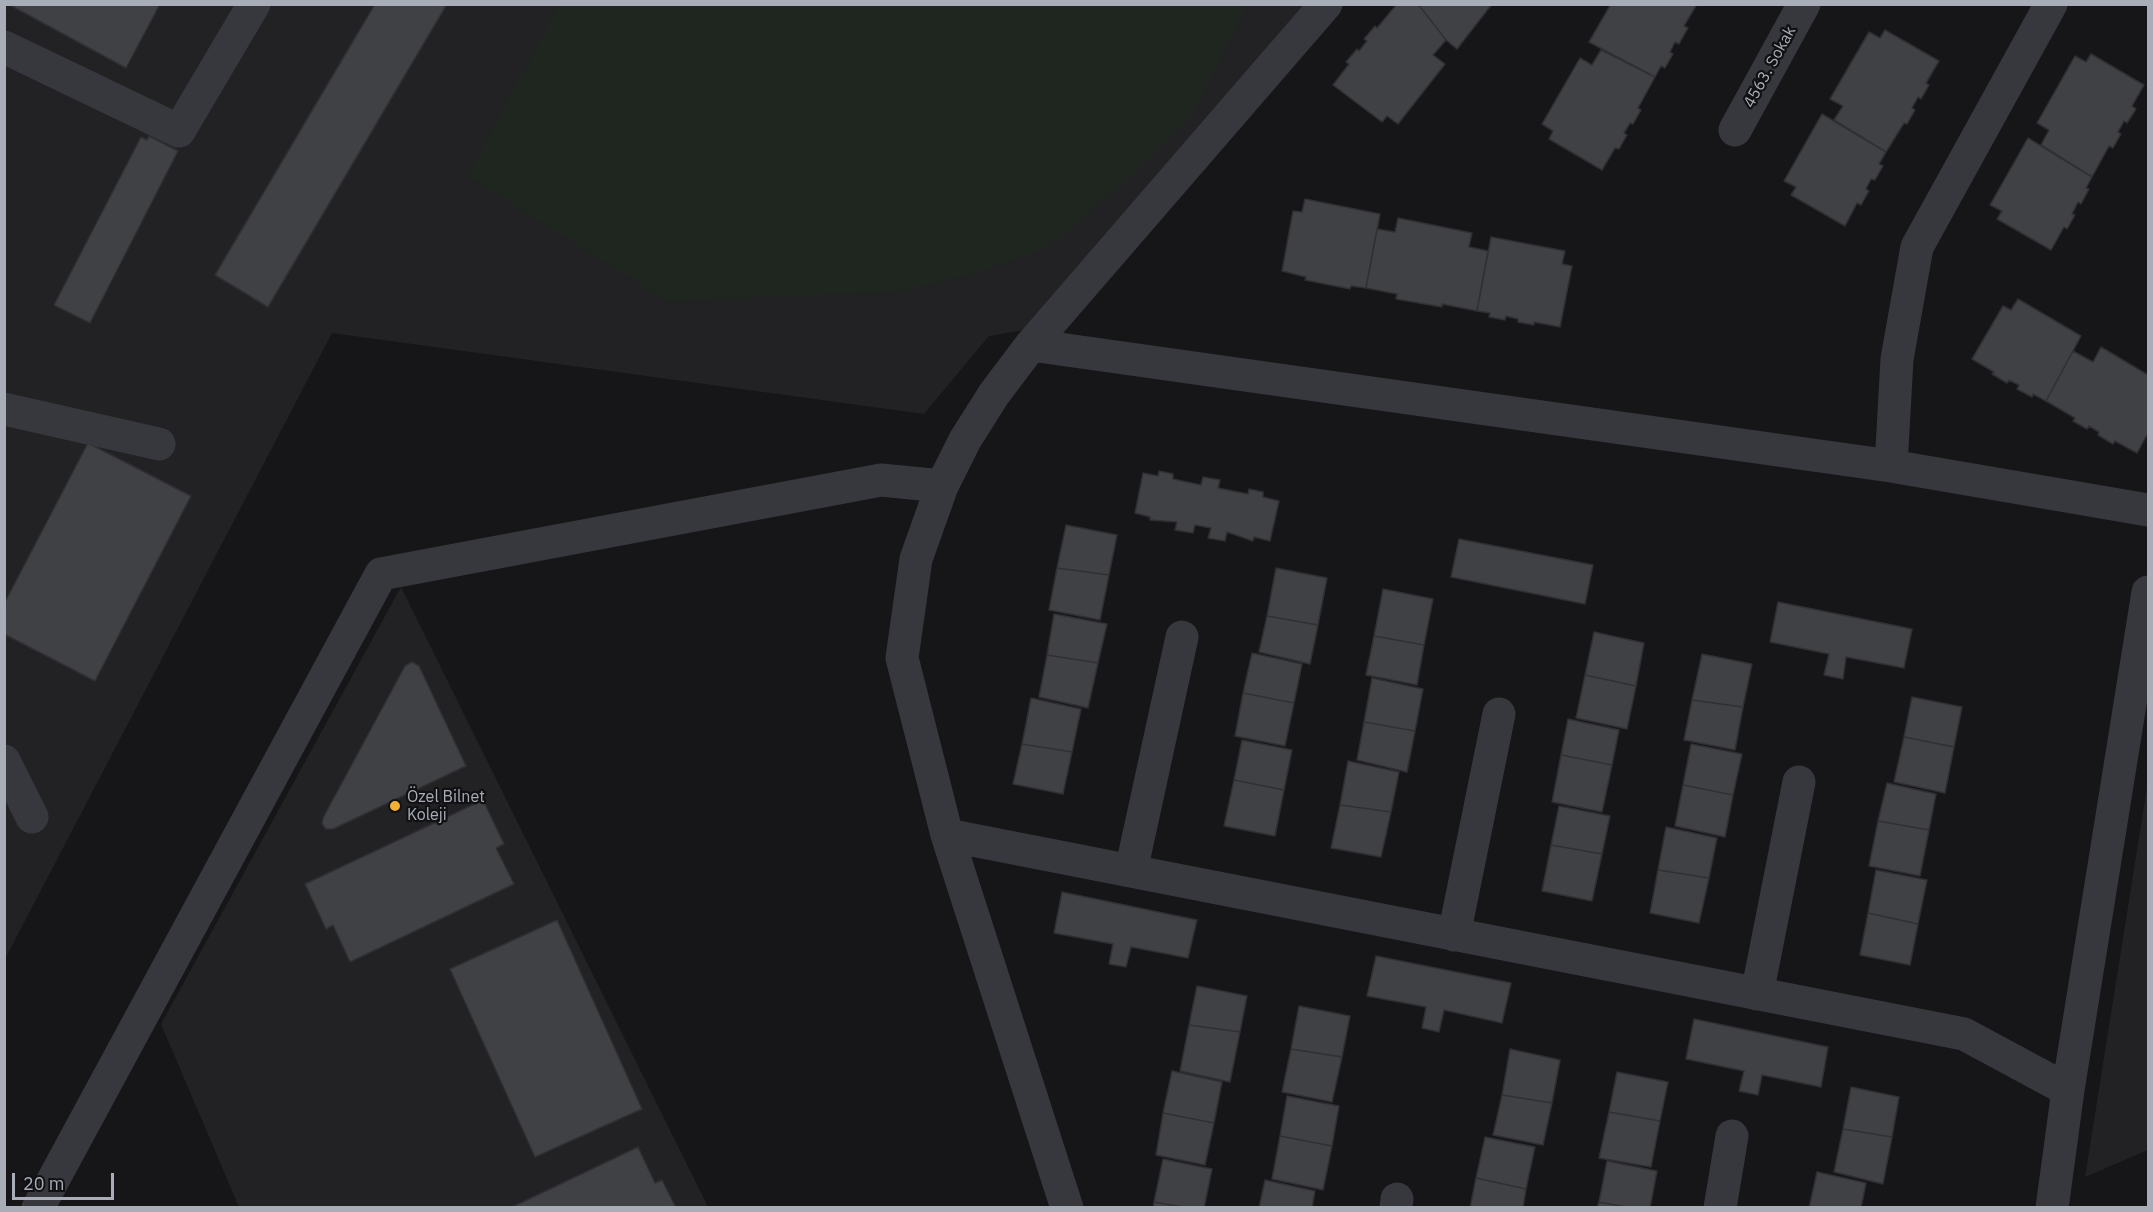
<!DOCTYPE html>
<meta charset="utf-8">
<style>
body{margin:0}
#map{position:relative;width:2153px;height:1212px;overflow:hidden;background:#161618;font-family:"IBM Plex Sans",sans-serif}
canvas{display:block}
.frame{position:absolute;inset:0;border:6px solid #a8adb8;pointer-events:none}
.scale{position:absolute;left:12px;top:1173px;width:102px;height:27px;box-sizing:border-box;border:3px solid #a8adb8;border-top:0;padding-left:8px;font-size:18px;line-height:21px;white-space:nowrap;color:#a8adb8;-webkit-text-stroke:4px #111113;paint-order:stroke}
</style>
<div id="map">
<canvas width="2153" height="1212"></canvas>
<div class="frame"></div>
<div class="scale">20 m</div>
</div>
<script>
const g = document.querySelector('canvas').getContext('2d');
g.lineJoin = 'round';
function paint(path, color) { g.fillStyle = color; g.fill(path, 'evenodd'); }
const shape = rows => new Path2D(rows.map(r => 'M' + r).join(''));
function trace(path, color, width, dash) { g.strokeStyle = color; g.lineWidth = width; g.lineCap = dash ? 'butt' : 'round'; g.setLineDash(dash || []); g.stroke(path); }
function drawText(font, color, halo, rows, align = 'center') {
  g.font = font + ' "IBM Plex Sans",sans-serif'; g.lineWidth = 4.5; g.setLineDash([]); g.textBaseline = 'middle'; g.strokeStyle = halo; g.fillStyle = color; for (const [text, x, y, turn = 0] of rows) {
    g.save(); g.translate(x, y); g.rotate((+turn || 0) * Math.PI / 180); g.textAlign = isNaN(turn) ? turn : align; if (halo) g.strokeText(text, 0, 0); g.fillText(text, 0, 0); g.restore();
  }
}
paint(shape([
 [5,5,1314,5,1024,330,989,336,924,414,332,333,5,959],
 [401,587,708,1207,239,1207,161,1024],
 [2148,781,2148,1150,2085,1177]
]), '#222225');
paint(shape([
 [559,5,559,4,1247,5,1190,118,1112,193,1049,247,980,272,900,291,666,301,468,176]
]), '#1e261f');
const building = shape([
 [8,4,160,4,126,68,8,4],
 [375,4,447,4,268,307,215,275,375,4],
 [1397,4,1418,4,1446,40,1433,55,1445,64,1398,124,1387,116,1382,122,1333,85,1349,64,1346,62,1357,49,1359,51,1367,41,1364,39,1375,26,1377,28,1397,4],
 [1418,4,1492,4,1457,49,1446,40,1418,4],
 [1611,4,1697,4,1684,26,1688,28,1679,44,1675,42,1670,52,1673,54,1665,68,1661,66,1655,77,1589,42,1611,4],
 [1885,30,1939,61,1926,83,1929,85,1921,99,1918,97,1912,108,1915,110,1907,124,1904,123,1886,152,1834,120,1843,106,1830,99,1869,32,1880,38,1885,30],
 [1601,50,1655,77,1638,108,1641,110,1633,124,1630,123,1624,133,1627,135,1619,149,1615,148,1602,170,1549,139,1553,131,1542,124,1580,58,1592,65,1601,50],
 [2091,54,2144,85,2132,106,2136,109,2127,123,2124,121,2118,132,2121,134,2113,148,2109,146,2092,177,2041,145,2049,130,2037,123,2075,56,2086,62,2091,54],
 [1822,114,1886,152,1879,164,1883,166,1875,180,1871,179,1866,189,1869,191,1861,205,1857,203,1845,226,1791,195,1796,187,1784,181,1822,114],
 [149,136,178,151,90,323,54,305,141,137,147,140,149,136],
 [2028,138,2092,177,2086,188,2089,189,2081,204,2078,202,2072,214,2075,215,2067,229,2064,227,2051,250,1997,219,2002,211,1990,205,2028,138],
 [1305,199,1380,214,1366,288,1351,286,1350,289,1305,280,1306,277,1282,271,1293,211,1302,212,1305,199],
 [1398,218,1472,233,1469,247,1488,251,1477,311,1442,304,1442,307,1396,299,1397,294,1366,288,1377,229,1395,232,1398,218],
 [1491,237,1565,251,1562,264,1572,266,1560,327,1534,322,1534,325,1518,322,1518,319,1506,316,1505,320,1489,317,1490,313,1477,311,1491,237],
 [2018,299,2081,336,2046,401,2033,394,2032,397,2017,389,2019,385,2009,380,2007,383,1992,374,1994,372,1972,359,2003,306,2011,310,2018,299],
 [2101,347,2148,375,2148,433,2137,453,2115,441,2113,444,2098,435,2099,432,2089,426,2087,429,2073,421,2075,418,2046,401,2073,351,2093,362,2101,347],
 [88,443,191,496,95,681,4,634,4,604,88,443],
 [1159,471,1173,474,1173,479,1201,485,1203,477,1220,480,1218,488,1248,494,1249,489,1263,492,1263,497,1279,501,1270,541,1254,537,1253,541,1227,532,1225,541,1208,538,1211,528,1195,525,1193,533,1175,530,1177,522,1150,520,1150,517,1135,513,1143,473,1158,476,1159,471],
 [1066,525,1117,535,1109,575,1057,568,1066,525],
 [1459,539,1593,565,1585,604,1451,577,1459,539],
 [1057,568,1109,575,1100,620,1049,610,1057,568],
 [1276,568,1327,578,1318,625,1267,616,1276,568],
 [1383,589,1433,599,1424,645,1374,636,1383,589],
 [1778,602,1912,629,1904,668,1846,657,1843,679,1824,675,1829,654,1770,642,1778,602],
 [1054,614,1107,624,1098,663,1047,655,1054,614],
 [1267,616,1318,625,1310,664,1259,652,1267,616],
 [1594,632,1644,643,1636,686,1585,675,1594,632],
 [1374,636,1424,645,1417,685,1366,675,1374,636],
 [1252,653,1302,664,1294,703,1243,693,1252,653],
 [1702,654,1752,664,1743,707,1692,700,1702,654],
 [1047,655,1098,663,1088,708,1039,697,1047,655],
 [412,662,419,666,466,766,333,829,326,829,322,824,323,818,405,666,412,662],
 [1585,675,1636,686,1627,729,1576,718,1585,675],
 [1372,678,1423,689,1415,731,1364,722,1372,678],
 [1243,693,1294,703,1285,746,1235,736,1243,693],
 [1912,697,1962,707,1954,747,1904,737,1912,697],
 [1031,698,1081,709,1072,752,1022,744,1031,698],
 [1692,700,1743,707,1735,750,1684,740,1692,700],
 [1568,719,1619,730,1612,765,1561,755,1568,719],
 [1364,722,1415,731,1407,772,1357,760,1364,722],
 [1904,737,1954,747,1945,793,1894,782,1904,737],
 [1242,740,1292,750,1284,790,1234,780,1242,740],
 [1022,744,1072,752,1063,794,1013,784,1022,744],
 [1691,744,1742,754,1733,795,1683,785,1691,744],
 [1561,755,1612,765,1602,812,1552,802,1561,755],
 [1348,761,1399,772,1391,812,1340,805,1348,761],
 [1234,780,1284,790,1275,836,1224,826,1234,780],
 [1887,783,1936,794,1929,830,1878,821,1887,783],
 [1683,785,1733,795,1725,837,1675,826,1683,785],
 [483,800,504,844,496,848,514,884,350,962,333,925,326,929,305,884,483,800],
 [1340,805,1391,812,1381,857,1331,848,1340,805],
 [1559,806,1610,816,1602,854,1551,845,1559,806],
 [1878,821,1929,830,1920,876,1869,866,1878,821],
 [1666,827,1717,838,1709,878,1658,870,1666,827],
 [1551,845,1602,854,1592,901,1542,891,1551,845],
 [1658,870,1709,878,1699,923,1650,913,1658,870],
 [1876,870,1927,880,1918,924,1868,913,1876,870],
 [1062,892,1197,920,1188,958,1131,947,1126,967,1109,964,1113,944,1054,933,1062,892],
 [1868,913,1918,924,1910,965,1860,955,1868,913],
 [557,920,642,1109,535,1157,450,969,557,920],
 [1376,956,1511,983,1502,1023,1444,1010,1439,1032,1422,1028,1426,1007,1367,996,1376,956],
 [1197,986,1247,996,1240,1032,1189,1025,1197,986],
 [1299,1006,1350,1016,1342,1057,1291,1049,1299,1006],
 [1694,1019,1828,1047,1821,1087,1762,1075,1758,1095,1739,1091,1744,1071,1686,1059,1694,1019],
 [1189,1025,1240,1032,1230,1082,1180,1071,1189,1025],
 [1291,1049,1342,1057,1332,1102,1282,1092,1291,1049],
 [1510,1049,1560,1060,1552,1103,1502,1095,1510,1049],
 [1172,1071,1222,1082,1214,1123,1163,1113,1172,1071],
 [1617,1072,1668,1082,1660,1121,1609,1112,1617,1072],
 [1851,1087,1899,1097,1892,1137,1843,1129,1851,1087],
 [1502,1095,1552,1103,1543,1145,1493,1135,1502,1095],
 [1287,1096,1339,1106,1332,1146,1280,1136,1287,1096],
 [1609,1112,1660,1121,1651,1167,1599,1158,1609,1112],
 [1163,1113,1214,1123,1205,1165,1156,1155,1163,1113],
 [1843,1129,1892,1137,1883,1184,1834,1172,1843,1129],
 [1280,1136,1332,1146,1323,1190,1272,1179,1280,1136],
 [1485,1137,1535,1147,1526,1189,1476,1178,1485,1137],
 [638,1147,655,1183,662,1180,676,1208,510,1208,638,1147],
 [1163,1159,1212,1169,1204,1208,1188,1208,1154,1202,1163,1159],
 [1607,1161,1657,1171,1650,1208,1631,1208,1599,1202,1607,1161],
 [1817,1172,1866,1183,1861,1208,1809,1208,1817,1172],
 [1476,1178,1526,1189,1523,1208,1470,1208,1476,1178],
 [1265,1180,1315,1191,1312,1208,1259,1208,1265,1180],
 [1154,1202,1188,1208,1153,1208,1154,1202],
 [1599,1202,1631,1208,1597,1208,1599,1202]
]);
paint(building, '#404145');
trace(building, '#303034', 1.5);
trace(shape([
 [4,47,179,131,254,4],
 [1735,130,1804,4],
 [1031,345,1891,466,2148,510],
 [4,409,159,444],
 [1891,466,1897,359,1917,247,2051,4],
 [4,761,32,817],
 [947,835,1964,1034,2068,1090],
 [1131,871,1182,637],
 [1454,935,1499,714],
 [1757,994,1799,782],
 [38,1208,381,574,881,480,942,486],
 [1067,1208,947,835,902,658,916,559,942,486,965,440,994,394,1031,345,1326,4],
 [1396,1208,1397,1199],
 [1720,1208,1732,1136],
 [2052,1208,2068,1090,2148,592]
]), '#37383d', 33);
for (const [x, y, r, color] of [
 [395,806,6,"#f2b134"]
]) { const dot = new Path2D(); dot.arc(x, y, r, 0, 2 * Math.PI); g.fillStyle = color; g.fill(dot); trace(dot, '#111113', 2); }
drawText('16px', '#a8adb8', '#111113', [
 ["4563. Sokak",1770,67,-61]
]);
drawText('16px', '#a8adb8', '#111113', [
 ["Özel Bilnet",407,797],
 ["Koleji",407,815]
], 'left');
</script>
